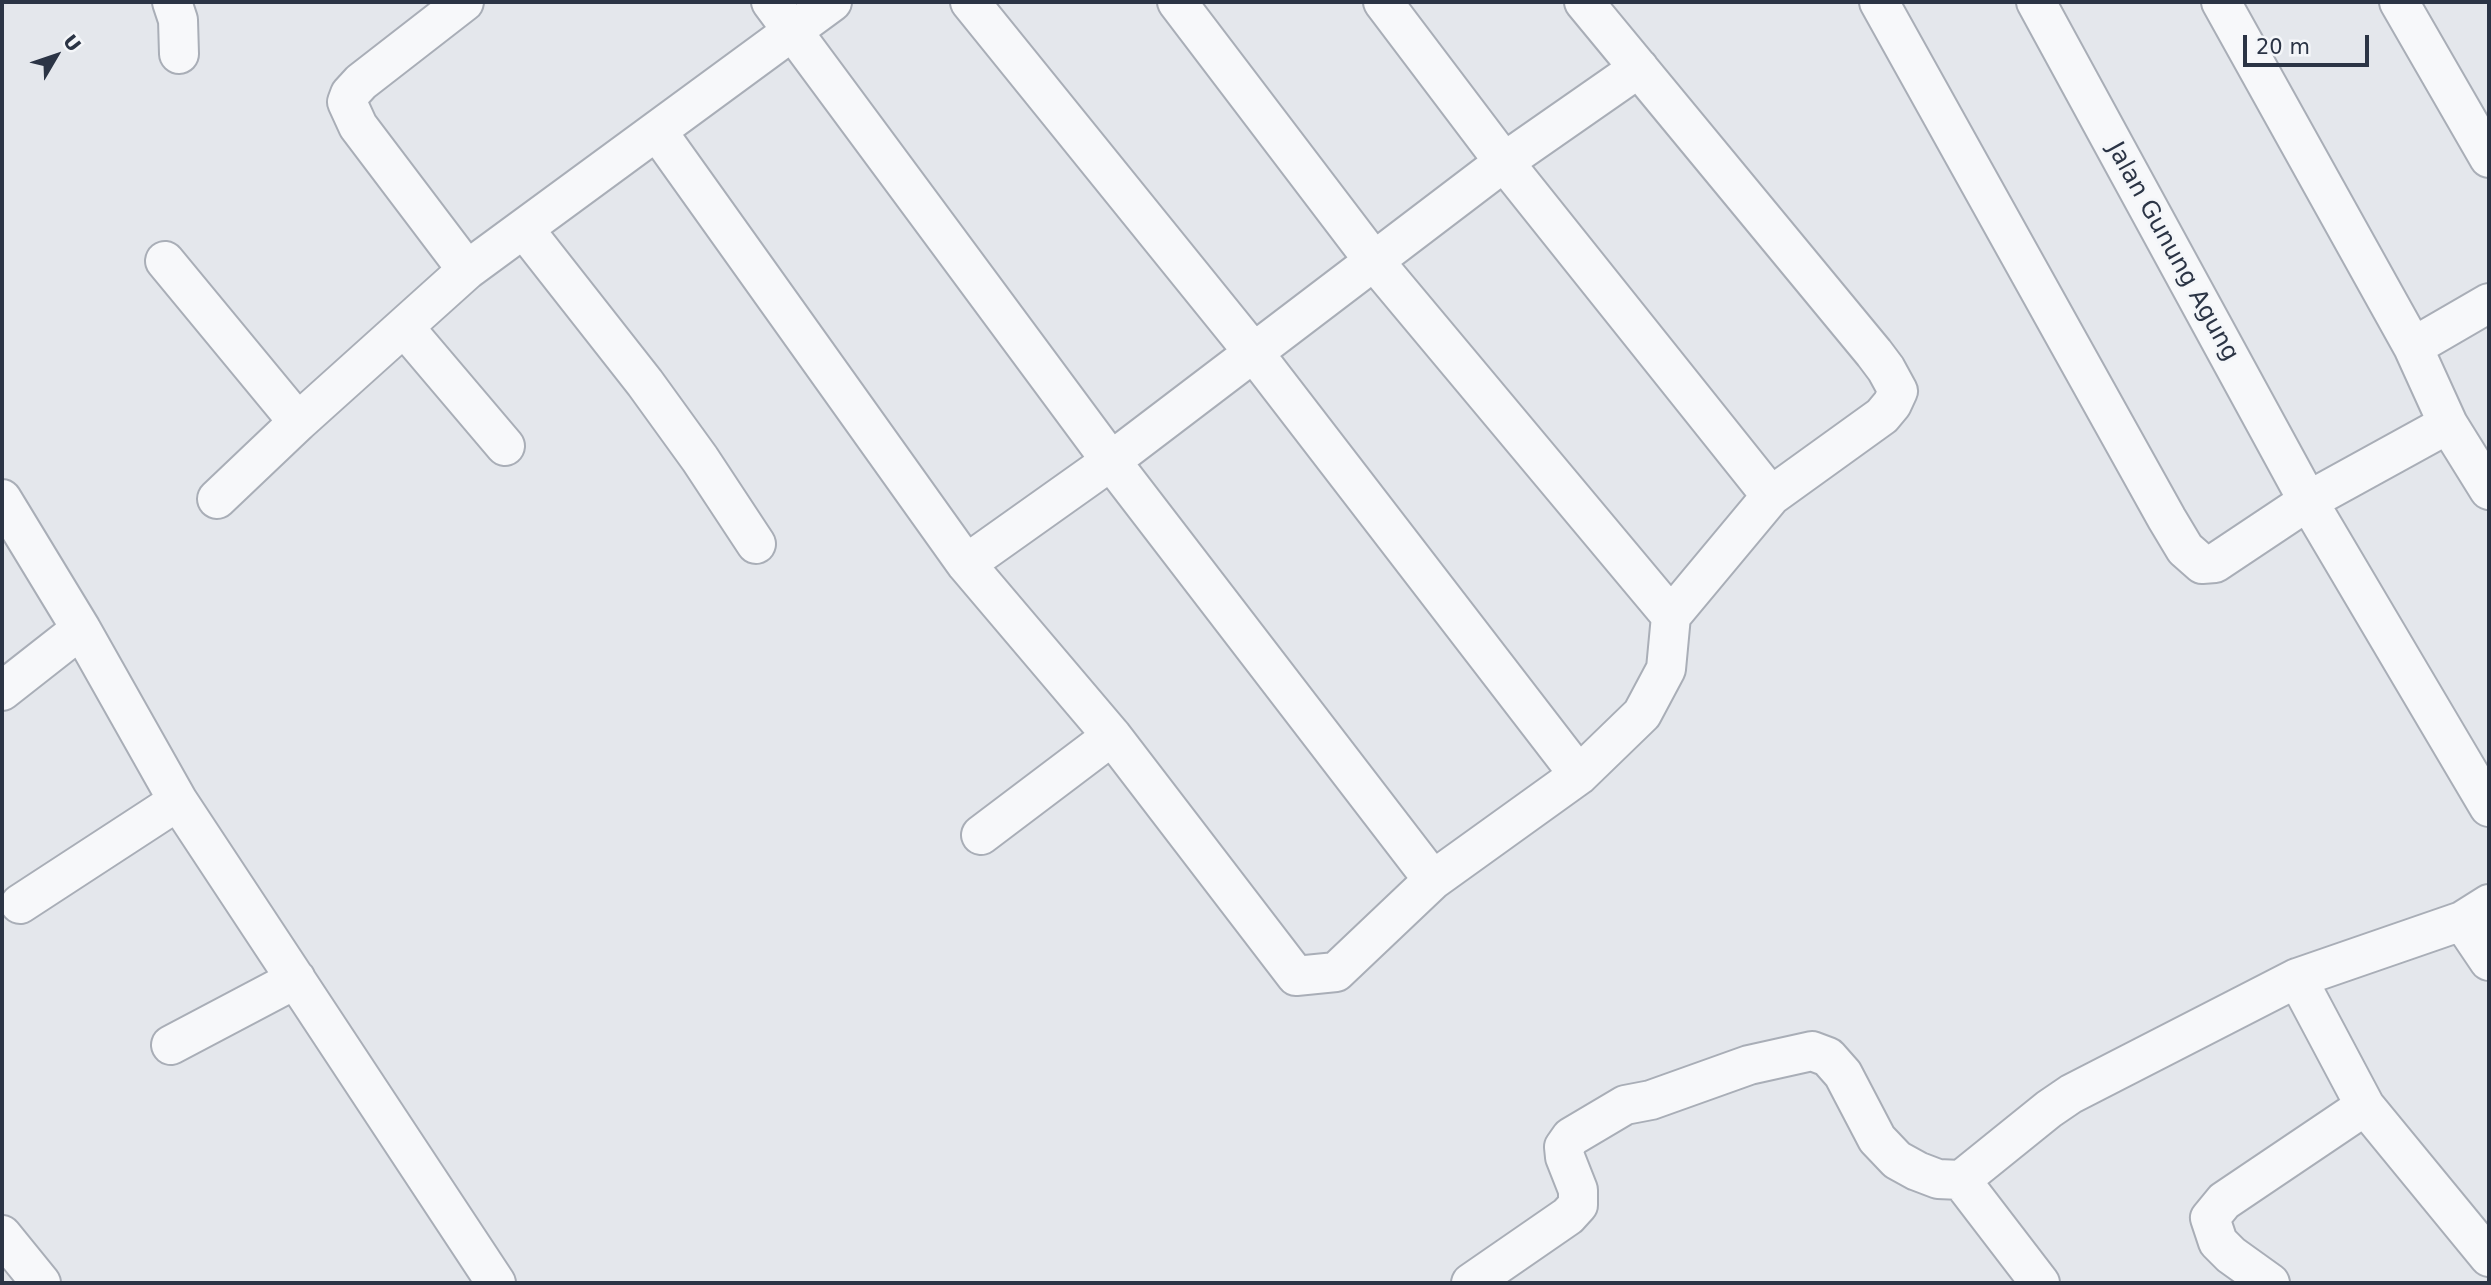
<!DOCTYPE html>
<style>
body{margin:0}
#map{position:relative;width:2491px;height:1285px;overflow:hidden;background:#e4e7ec;font-family:"DejaVu Sans",sans-serif}
canvas{display:block}
.frame{position:absolute;inset:0;border:4px solid #2b3445;pointer-events:none}
.north{position:absolute;left:21px;top:21px;width:70px;height:70px;-webkit-text-stroke:5px #f4f6f9;paint-order:stroke;rotate:51deg;font-size:19px;font-weight:700;line-height:28px;text-align:center;color:#2b3445}
.north::after{content:'';display:block;margin:auto;width:24px;height:32px;background:#2b3445;clip-path:polygon(50% 0,100% 100%,50% 72%,0 100%)}
.scale{position:absolute;left:2243px;top:35px;width:126px;height:32px;box-sizing:border-box;border:4px solid #2b3445;border-top:0;padding-left:9px;font-size:21px;line-height:24px;white-space:nowrap;color:#2b3445;-webkit-text-stroke:5px #f4f6f9;paint-order:stroke}
</style>
<div id="map">
<canvas width="2491" height="1285"></canvas>
<div class="frame"></div>
<div class="north">U</div>
<div class="scale">20 m</div>
</div>
<script>
const g = document.querySelector('canvas').getContext('2d');
g.lineJoin = 'round';
const shape = rows => new Path2D(rows.map(r => 'M' + r).join(''));
function trace(path, color, width, dash) { g.strokeStyle = color; g.lineWidth = width; g.lineCap = dash ? 'butt' : 'round'; g.setLineDash(dash || []); g.stroke(path); }
function drawText(font, color, halo, rows, align = 'center') {
  g.font = font + ' "DejaVu Sans",sans-serif'; g.lineWidth = 6; g.setLineDash([]); g.textBaseline = 'middle'; g.strokeStyle = halo; g.fillStyle = color; for (const [text, x, y, turn = 0] of rows) {
    g.save(); g.translate(x, y); g.rotate((+turn || 0) * Math.PI / 180); g.textAlign = isNaN(turn) ? turn : align; if (halo) g.strokeText(text, 0, 0); g.fillText(text, 0, 0); g.restore();
  }
}
const minor = shape([
 [172,2,178,20,179,54],
 [464,2,361,82,350,94,347,102,358,126,467,270,832,2],
 [771,2,1111,461,1433,880,1579,775,1642,714,1666,669,1671,616,1771,496,1882,416,1892,404,1898,391,1886,369,1874,353,1584,2],
 [970,2,1254,353,1579,775],
 [1177,2,1374,261,1671,616],
 [1383,2,1504,162,1771,496],
 [1879,2,2167,519,2185,549,2202,564,2215,563,2308,501,2448,424],
 [2036,2,2308,501,2489,807],
 [2221,2,2413,347,2448,424,2489,490],
 [2399,2,2489,158],
 [657,131,966,564,1112,736,1296,976,1336,972,1433,880],
 [524,229,645,383,700,459,756,544],
 [165,261,298,422,467,270],
 [404,327,505,446],
 [2413,347,2489,303],
 [2,499,81,629,178,801,496,1283],
 [217,499,298,422],
 [966,564,1111,461,1504,162,1639,68],
 [2,691,81,629],
 [981,835,1112,736],
 [20,904,178,801],
 [2462,921,2489,961],
 [2297,978,2365,1106,2489,1257],
 [171,1045,296,979],
 [1961,1180,2040,1283],
 [2,1235,41,1283],
 [1471,1283,1568,1216,1578,1205,1578,1190,1565,1157,1564,1147,1571,1137,1625,1105,1651,1100,1749,1065,1812,1051,1828,1057,1843,1074,1877,1139,1897,1160,1917,1171,1938,1179,1961,1180,2049,1109,2071,1094,2297,978,2462,921,2489,904],
 [2270,1283,2231,1255,2218,1242,2210,1218,2224,1201,2365,1106]
]);
trace(minor, '#a9aeb7', 42);
trace(minor, '#f7f8fa', 38);
drawText('24px', '#2b3445', '#f4f6f9', [
 ["Jalan Gunung Agung",2172,252,61]
]);
</script>
